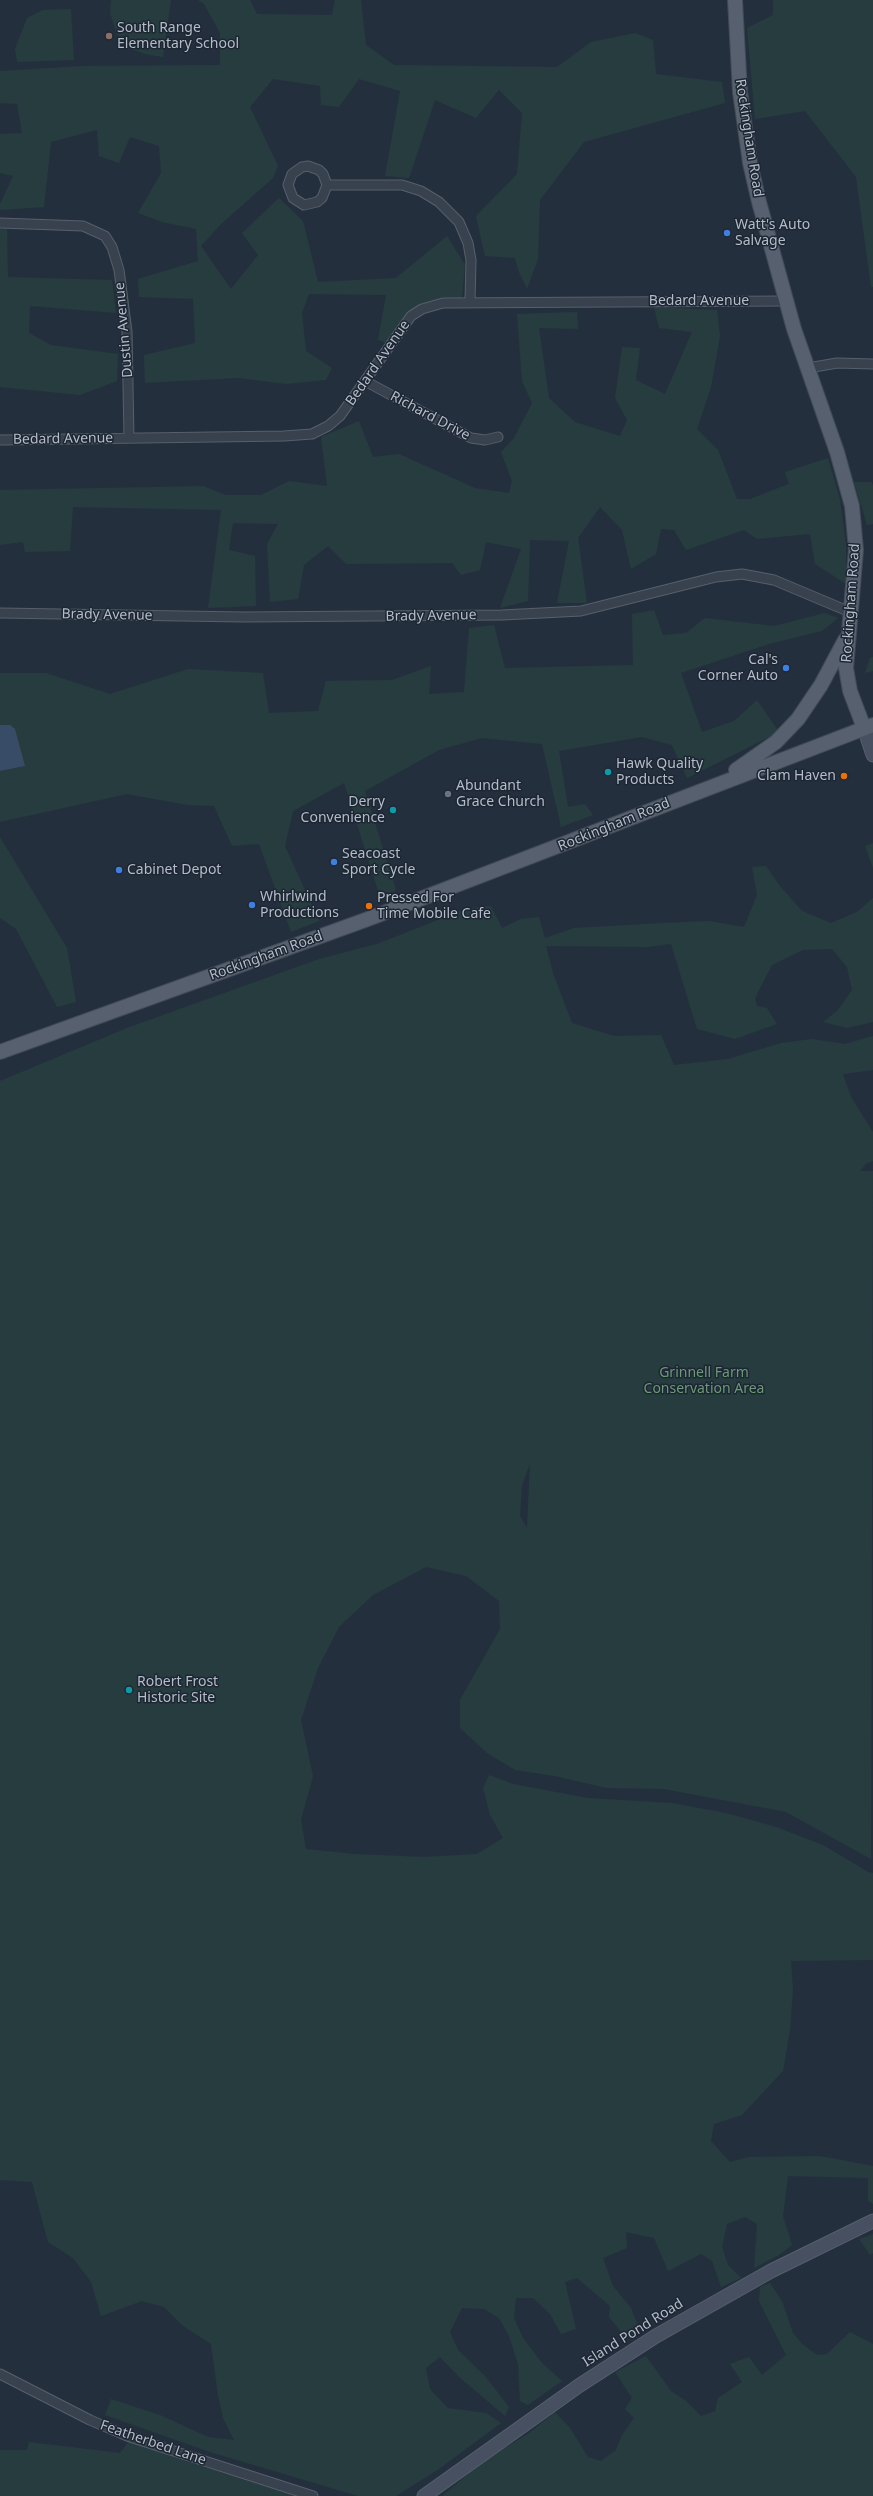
<!DOCTYPE html>
<style>
body{margin:0}
canvas{display:block;background:#242f3e}
</style>
<canvas width="873" height="2496"></canvas>
<script>
const g = document.querySelector('canvas').getContext('2d');
g.lineJoin = 'round';
function paint(path, color) { g.fillStyle = color; g.fill(path, 'evenodd'); }
const shape = rows => new Path2D(rows.map(r => 'M' + r).join(''));
function trace(path, color, width, dash) { g.strokeStyle = color; g.lineWidth = width; g.lineCap = dash ? 'butt' : 'round'; g.setLineDash(dash || []); g.stroke(path); }
function drawText(font, color, halo, rows, align = 'center') {
  g.font = font + ' "Noto Sans",sans-serif'; g.lineWidth = 3; g.setLineDash([]); g.textBaseline = 'middle'; g.strokeStyle = halo; g.fillStyle = color; for (const [text, x, y, turn = 0] of rows) {
    g.save(); g.translate(x, y); g.rotate((+turn || 0) * Math.PI / 180); g.textAlign = isNaN(turn) ? turn : align; if (halo) g.strokeText(text, 0, 0); g.fillText(text, 0, 0); g.restore();
  }
}
paint(shape([
 [111,0,171,0,163,57,145,54,128,48,117,34,110,13],
 [198,0,250,0,257,14,332,15,335,0,361,0,366,45,394,65,557,67,591,42,635,33,653,40,656,74,722,82,725,103,584,142,540,200,538,259,527,289,518,270,515,258,485,256,476,216,517,174,522,113,499,90,476,118,435,100,409,178,385,176,400,91,359,79,339,107,321,105,320,86,273,79,250,107,278,166,273,178,220,225,201,246,231,289,258,255,242,233,279,198,303,221,318,282,396,278,447,236,465,265,462,297,408,311,386,343,378,340,386,295,309,294,302,313,306,351,332,368,326,380,286,384,238,378,145,383,144,355,195,343,193,299,139,297,138,279,198,261,196,229,162,222,138,213,161,173,159,146,130,137,119,163,99,156,97,130,51,142,44,207,0,210,0,204,13,176,0,173,0,134,22,133,17,104,0,103,0,71,82,66,220,65,220,33,204,4],
 [773,0,873,0,873,287,871,287,856,177,805,111,755,119,747,28,773,15],
 [71,9,74,60,17,62,15,49,27,18,43,10],
 [0,229,7,229,8,277,112,280,116,313,30,306,29,333,51,345,118,354,117,381,80,395,0,387],
 [654,307,717,310,720,336,711,387,697,429,718,450,737,499,750,499,789,484,785,472,828,458,840,500,846,545,846,584,815,564,810,534,757,539,744,530,686,550,674,530,661,529,656,554,631,569,622,530,600,507,578,538,587,603,557,603,569,541,530,540,528,601,500,608,521,549,486,542,480,570,461,575,452,563,346,564,328,546,304,565,298,599,270,602,267,544,278,524,233,523,229,550,255,556,256,606,208,608,221,510,73,507,70,551,25,552,23,542,0,545,0,490,203,486,226,495,261,495,289,481,327,486,321,437,359,421,373,457,399,454,475,488,509,493,512,481,501,452,514,438,532,403,522,381,517,314,577,312,578,329,539,328,549,398,575,422,620,436,627,420,615,398,622,347,640,348,636,380,665,394,692,332,659,328],
 [854,482,871,482,873,485,873,524,867,525],
 [654,610,663,635,686,633,705,618,774,626,825,613,838,618,822,631,769,644,681,673,702,732,734,721,757,700,779,732,687,778,672,745,642,737,559,751,568,807,585,804,593,815,561,827,542,744,482,738,439,750,365,791,396,890,381,900,344,783,293,811,285,846,319,921,291,932,259,844,232,846,214,806,188,805,127,794,0,822,0,771,25,766,10,725,0,725,0,673,46,673,110,694,188,669,263,673,269,713,318,711,326,681,392,680,431,666,429,694,464,692,469,628,494,625,505,668,633,665,632,614],
 [873,657,873,671,865,673,870,658],
 [0,837,67,948,76,1002,57,1007,16,929,0,918],
 [873,843,873,868,865,846],
 [766,866,780,886,802,911,831,923,857,912,873,898,873,1022,847,1028,823,1022,838,1010,852,990,847,967,832,949,803,950,772,965,755,998,757,1006,767,1008,777,1024,735,1039,697,1029,671,944,648,947,546,946,553,973,572,1023,614,1036,661,1035,674,1065,728,1059,781,1043,812,1039,845,1044,873,1036,873,1070,843,1074,851,1097,873,1132,873,1161,867,1163,860,1171,873,1171,871,1859,786,1812,664,1789,606,1788,555,1776,515,1770,487,1753,460,1728,460,1700,500,1629,499,1601,466,1576,426,1567,373,1595,339,1627,318,1668,301,1720,313,1776,301,1820,306,1849,355,1854,424,1857,477,1854,503,1838,490,1815,483,1788,489,1775,513,1784,588,1798,672,1803,726,1813,776,1827,823,1845,868,1872,873,1873,873,1960,791,1961,793,1989,790,2030,783,2071,742,2115,714,2124,711,2141,730,2162,749,2157,820,2156,873,2166,873,2204,868,2201,868,2178,788,2176,783,2216,792,2245,779,2255,754,2268,757,2224,745,2217,727,2224,722,2247,728,2265,741,2278,721,2287,712,2261,701,2254,668,2271,654,2238,626,2232,627,2248,603,2258,613,2286,631,2308,640,2331,626,2338,609,2317,610,2306,577,2278,565,2282,576,2329,561,2334,550,2314,533,2298,516,2298,514,2318,523,2338,542,2363,562,2381,528,2405,520,2401,518,2364,509,2336,499,2318,484,2309,462,2308,450,2332,458,2350,485,2376,509,2407,505,2416,458,2376,440,2357,426,2368,430,2389,448,2408,486,2413,501,2423,439,2469,396,2496,358,2496,210,2452,105,2415,111,2399,160,2415,208,2437,234,2440,223,2418,218,2395,211,2344,183,2326,164,2307,142,2301,101,2316,91,2282,73,2258,48,2242,32,2182,0,2180,0,1081,127,1028,319,959,377,944,468,908,491,906,502,928,521,919,539,917,545,938,574,928,663,923,709,921,744,927,757,895,752,867],
 [530,1464,527,1528,520,1516,522,1485],
 [873,2234,873,2253,870,2255,859,2239],
 [770,2283,782,2301,793,2333,802,2344,817,2355,827,2354,850,2332,873,2344,873,2496,442,2496,489,2457,528,2434,555,2412,570,2428,588,2457,601,2461,616,2450,622,2435,634,2418,625,2409,632,2398,615,2372,646,2356,671,2391,685,2400,701,2416,715,2411,718,2398,742,2382,730,2364,749,2357,762,2375,786,2355,759,2301,760,2287],
 [129,2441,179,2459,296,2496,0,2496,0,2450,27,2450,29,2442,120,2453]
]), '#263c3f');
paint(shape([
 [0,725,10,725,15,729,25,766,0,771]
]), '#394c67');
const street = shape([
 [327,185,322,198,317,202,304,205,293,198,288,185,292,174,302,167,308,166,319,170,323,174,327,185,402,185,421,191,439,202,459,222,468,243,471,260,470,302],
 [0,223,83,226,105,236,112,247,119,270,127,332,129,438],
 [808,368,837,363,873,364],
 [365,381,471,438,485,440,498,437],
 [0,440,284,436,312,434,328,426,340,416,411,316,422,309,443,303,786,301],
 [0,613,243,617,502,615,581,611,716,577,742,574,774,580,850,612],
 [0,2374,90,2420,127,2436,313,2496]
]);
const secondary = shape([
 [864,728,873,755],
 [424,2496,580,2385,656,2336,771,2271,873,2221]
]);
const primary = shape([
 [735,0,740,92,750,163,759,202,794,329,837,452,852,506,856,550,846,668,850,691,864,728],
 [736,770,776,742,798,719,821,685,845,640],
 [0,1052,368,919,873,725]
]);
trace(street, '#565f6c', 11);
trace(secondary, '#565f6c', 15);
trace(primary, '#414a57', 16);
trace(street, '#38414e', 9);
trace(secondary, '#465061', 13);
trace(primary, '#56606e', 14);
for (const [x, y, r, color] of [
 [109,36,4,"#8d6e63"],
 [727,233,4,"#3f7fe0"],
 [786,668,4,"#3f7fe0"],
 [608,772,4,"#0f9aa8"],
 [844,776,4,"#e8710a"],
 [448,794,4,"#6b7280"],
 [393,810,4,"#0f9aa8"],
 [334,862,4,"#3f7fe0"],
 [119,870,4,"#3f7fe0"],
 [252,905,4,"#3f7fe0"],
 [369,906,4,"#e8710a"],
 [129,1690,4,"#0f9aa8"]
]) { const dot = new Path2D(); dot.arc(x, y, r, 0, 2 * Math.PI); g.fillStyle = color; g.fill(dot); trace(dot, '#1d2633', 1.5); }
drawText('14px', '#b4bcc9', '#1d2633', [
 ["South Range",117,28],
 ["Elementary School",117,44],
 ["Watt's Auto",735,225],
 ["Salvage",735,241],
 ["Cal's",778,660,"right"],
 ["Corner Auto",778,676,"right"],
 ["Hawk Quality",616,764],
 ["Products",616,780],
 ["Clam Haven",836,776,"right"],
 ["Abundant",456,786],
 ["Grace Church",456,802],
 ["Derry",385,802,"right"],
 ["Convenience",385,818,"right"],
 ["Seacoast",342,854],
 ["Sport Cycle",342,870],
 ["Cabinet Depot",127,870],
 ["Whirlwind",260,897],
 ["Productions",260,913],
 ["Pressed For",377,898],
 ["Time Mobile Cafe",377,914],
 ["Robert Frost",137,1682],
 ["Historic Site",137,1698]
], 'left');
drawText('14px', '#b4bcc9', '#1d2633', [
 ["Rockingham Road",749,138,81],
 ["Bedard Avenue",699,301],
 ["Dustin Avenue",124,330,-95],
 ["Bedard Avenue",378,363,-55],
 ["Richard Drive",430,416,28],
 ["Bedard Avenue",63,439,-1],
 ["Rockingham Road",851,603,-86],
 ["Brady Avenue",107,615,1],
 ["Brady Avenue",431,616,-1],
 ["Rockingham Road",614,825,-22],
 ["Rockingham Road",266,956,-20],
 ["Island Pond Road",633,2333,-32],
 ["Featherbed Lane",153,2443,19]
]);
drawText('14px', '#6b9a76', '#1d2633', [
 ["Grinnell Farm",704,1373],
 ["Conservation Area",704,1389]
]);
</script>
